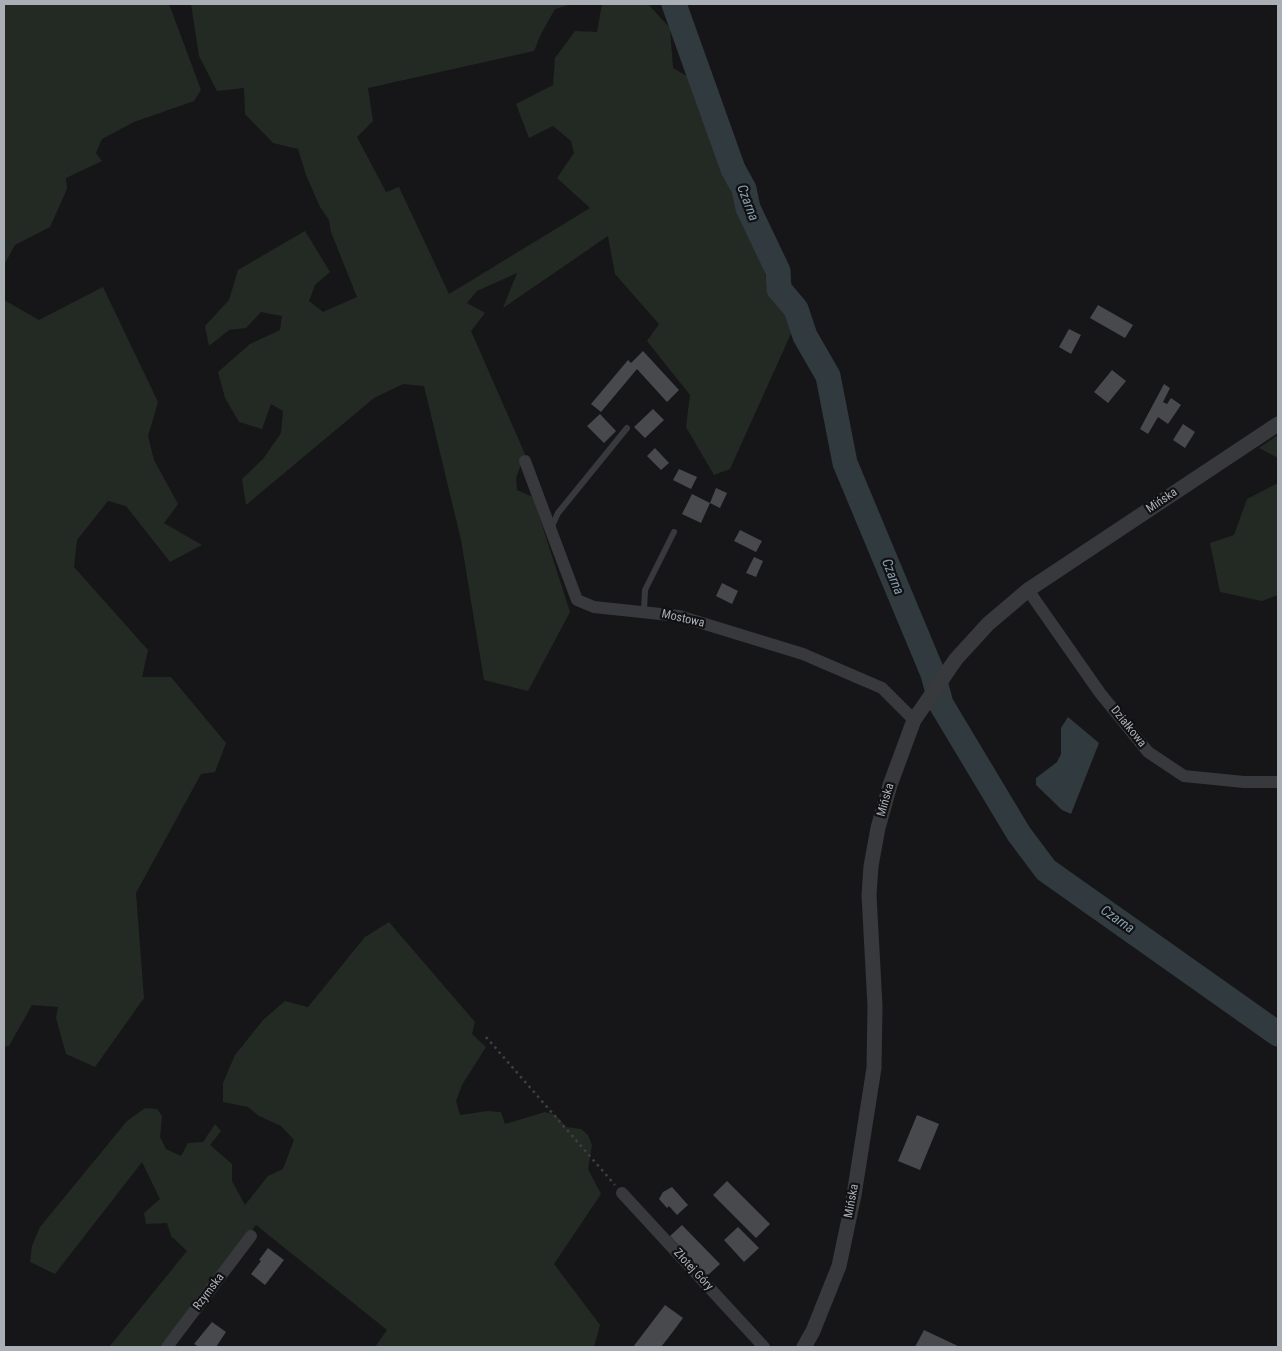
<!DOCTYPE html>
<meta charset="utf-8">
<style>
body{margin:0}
#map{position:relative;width:1282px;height:1351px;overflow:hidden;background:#161618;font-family:"Roboto Condensed",sans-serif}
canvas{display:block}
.frame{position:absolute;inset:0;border:5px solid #aaafb6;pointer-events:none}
</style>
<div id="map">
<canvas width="1282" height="1351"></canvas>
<div class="frame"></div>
</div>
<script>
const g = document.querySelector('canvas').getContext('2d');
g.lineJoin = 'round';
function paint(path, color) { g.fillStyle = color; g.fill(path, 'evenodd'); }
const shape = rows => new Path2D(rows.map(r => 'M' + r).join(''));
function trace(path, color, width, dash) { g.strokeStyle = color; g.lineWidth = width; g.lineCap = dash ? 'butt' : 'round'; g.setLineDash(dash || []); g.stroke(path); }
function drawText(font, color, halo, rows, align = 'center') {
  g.font = font + ' "Roboto Condensed",sans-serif'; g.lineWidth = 4.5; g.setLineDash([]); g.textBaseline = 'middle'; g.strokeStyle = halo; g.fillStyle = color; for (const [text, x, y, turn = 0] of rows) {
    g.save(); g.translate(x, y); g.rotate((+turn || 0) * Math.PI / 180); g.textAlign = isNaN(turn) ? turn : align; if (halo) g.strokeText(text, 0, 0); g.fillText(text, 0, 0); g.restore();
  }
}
paint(shape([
 [4,4,169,4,201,90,194,101,134,122,102,139,96,153,102,161,66,178,67,189,50,227,15,245,4,265],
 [191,4,571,4,555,9,541,34,534,51,368,88,373,121,357,137,386,192,399,187,449,294,590,208,557,178,574,153,571,141,553,126,529,138,516,104,553,85,555,58,575,31,597,32,602,4,648,4,670,28,673,68,690,78,720,159,764,262,767,290,784,304,794,327,730,469,714,475,686,427,690,395,647,341,659,324,615,274,608,236,503,308,517,273,477,291,467,303,485,313,471,331,525,454,516,478,517,490,533,497,570,612,528,691,484,680,461,540,424,386,403,384,374,398,246,505,242,479,263,459,281,433,283,411,271,404,262,429,239,422,225,398,218,372,250,344,280,330,282,316,261,312,246,328,229,330,209,346,205,326,229,300,238,270,305,231,330,272,315,285,309,301,323,312,357,297,331,232,329,220,320,207,306,175,298,149,273,143,245,114,244,88,217,91,199,56],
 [103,287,158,402,148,436,154,460,178,504,164,523,202,545,170,562,126,506,108,501,77,540,74,567,148,650,142,677,171,677,226,743,215,772,201,774,136,893,144,998,95,1067,66,1054,56,1018,58,1007,32,1005,9,1046,4,1047,4,300,39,320],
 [1278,435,1278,458,1259,448],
 [1278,483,1278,595,1262,601,1220,592,1210,543,1234,535,1247,499],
 [389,922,475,1022,472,1034,486,1047,462,1085,456,1101,460,1115,487,1111,501,1112,505,1124,545,1112,556,1115,566,1127,581,1129,588,1135,592,1145,588,1169,601,1194,554,1264,600,1325,594,1347,375,1347,387,1330,256,1225,160,1347,109,1347,187,1251,171,1236,167,1223,146,1224,144,1213,160,1199,142,1162,55,1274,30,1262,32,1246,40,1227,127,1121,145,1108,157,1109,162,1116,160,1137,166,1149,181,1156,188,1143,203,1142,215,1124,221,1131,210,1145,232,1164,232,1181,245,1205,268,1176,283,1169,294,1140,281,1126,259,1116,248,1107,223,1102,223,1083,235,1055,263,1020,285,1001,308,1007,365,937]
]), '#232a23');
paint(shape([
 [1068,717,1099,743,1071,814,1062,810,1036,785,1036,778,1057,762,1061,754,1061,728]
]), '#313a3f');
trace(shape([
 [674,4,733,169,744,189,748,208,778,271,779,289,796,309,805,336,828,376,845,463,933,674,941,704,1019,834,1046,870,1278,1034]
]), '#313a3f', 25);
paint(shape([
 [1098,305,1133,325,1125,338,1090,318],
 [1069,329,1081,335,1071,354,1059,347],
 [643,351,679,390,667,402,637,369,601,412,591,404,628,360,631,363],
 [1112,370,1126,381,1108,403,1094,392],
 [1164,384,1170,388,1163,402,1167,404,1171,398,1181,405,1168,424,1158,417,1148,434,1140,429],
 [653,409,664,420,645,438,634,427],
 [600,414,616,431,604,443,587,426],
 [1183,424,1195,432,1185,448,1173,440],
 [655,448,669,463,661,470,647,456],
 [679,469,697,477,691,489,673,480],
 [716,488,727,493,720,508,710,503],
 [692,494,710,503,701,523,682,514],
 [740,530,762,541,756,552,734,541],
 [754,557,763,561,756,577,746,573],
 [722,583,738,591,732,604,716,596],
 [917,1115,939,1124,920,1170,898,1161],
 [727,1181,770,1224,756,1238,713,1195],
 [672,1187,688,1205,677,1215,669,1206,667,1208,659,1199,663,1192],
 [682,1225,720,1264,707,1276,670,1236],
 [738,1227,759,1248,744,1262,724,1240],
 [268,1248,284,1260,265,1285,251,1274,261,1261,259,1260],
 [665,1305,683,1318,672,1333,661,1347,633,1347],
 [212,1322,226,1332,216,1347,199,1347,194,1344],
 [924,1330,960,1347,915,1347]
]), '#48494d');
trace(shape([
 [486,1037,615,1185]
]), '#3e4043', 2.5, [2.5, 4]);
trace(shape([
 [551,528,558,513,627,428],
 [644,611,645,590,674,532]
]), '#38393c', 6);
trace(shape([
 [525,461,577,600,594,607,679,616,803,654,882,688,914,720],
 [1028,590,1100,693,1148,752,1184,776,1244,782,1278,782],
 [622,1193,764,1347],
 [167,1347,251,1236]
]), '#38393c', 12);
trace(shape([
 [804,1347,813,1331,839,1266,854,1195,874,1068,875,1006,869,895,871,866,878,828,890,785,914,720,956,659,988,624,1028,590,1278,424]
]), '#38393c', 15);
drawText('12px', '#aaafb6', '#111113', [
 ["Mińska",1162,501,-34],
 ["Mostowa",683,619,13],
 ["Działkowa",1128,727,51],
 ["Mińska",886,800,-74],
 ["Mińska",852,1201,-79],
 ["Złotej Góry",693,1270,47],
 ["Rzymska",209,1292,-53]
]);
drawText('italic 14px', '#859ead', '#111113', [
 ["Czarna",747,203,69],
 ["Czarna",892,577,68],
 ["Czarna",1117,920,35]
]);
</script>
